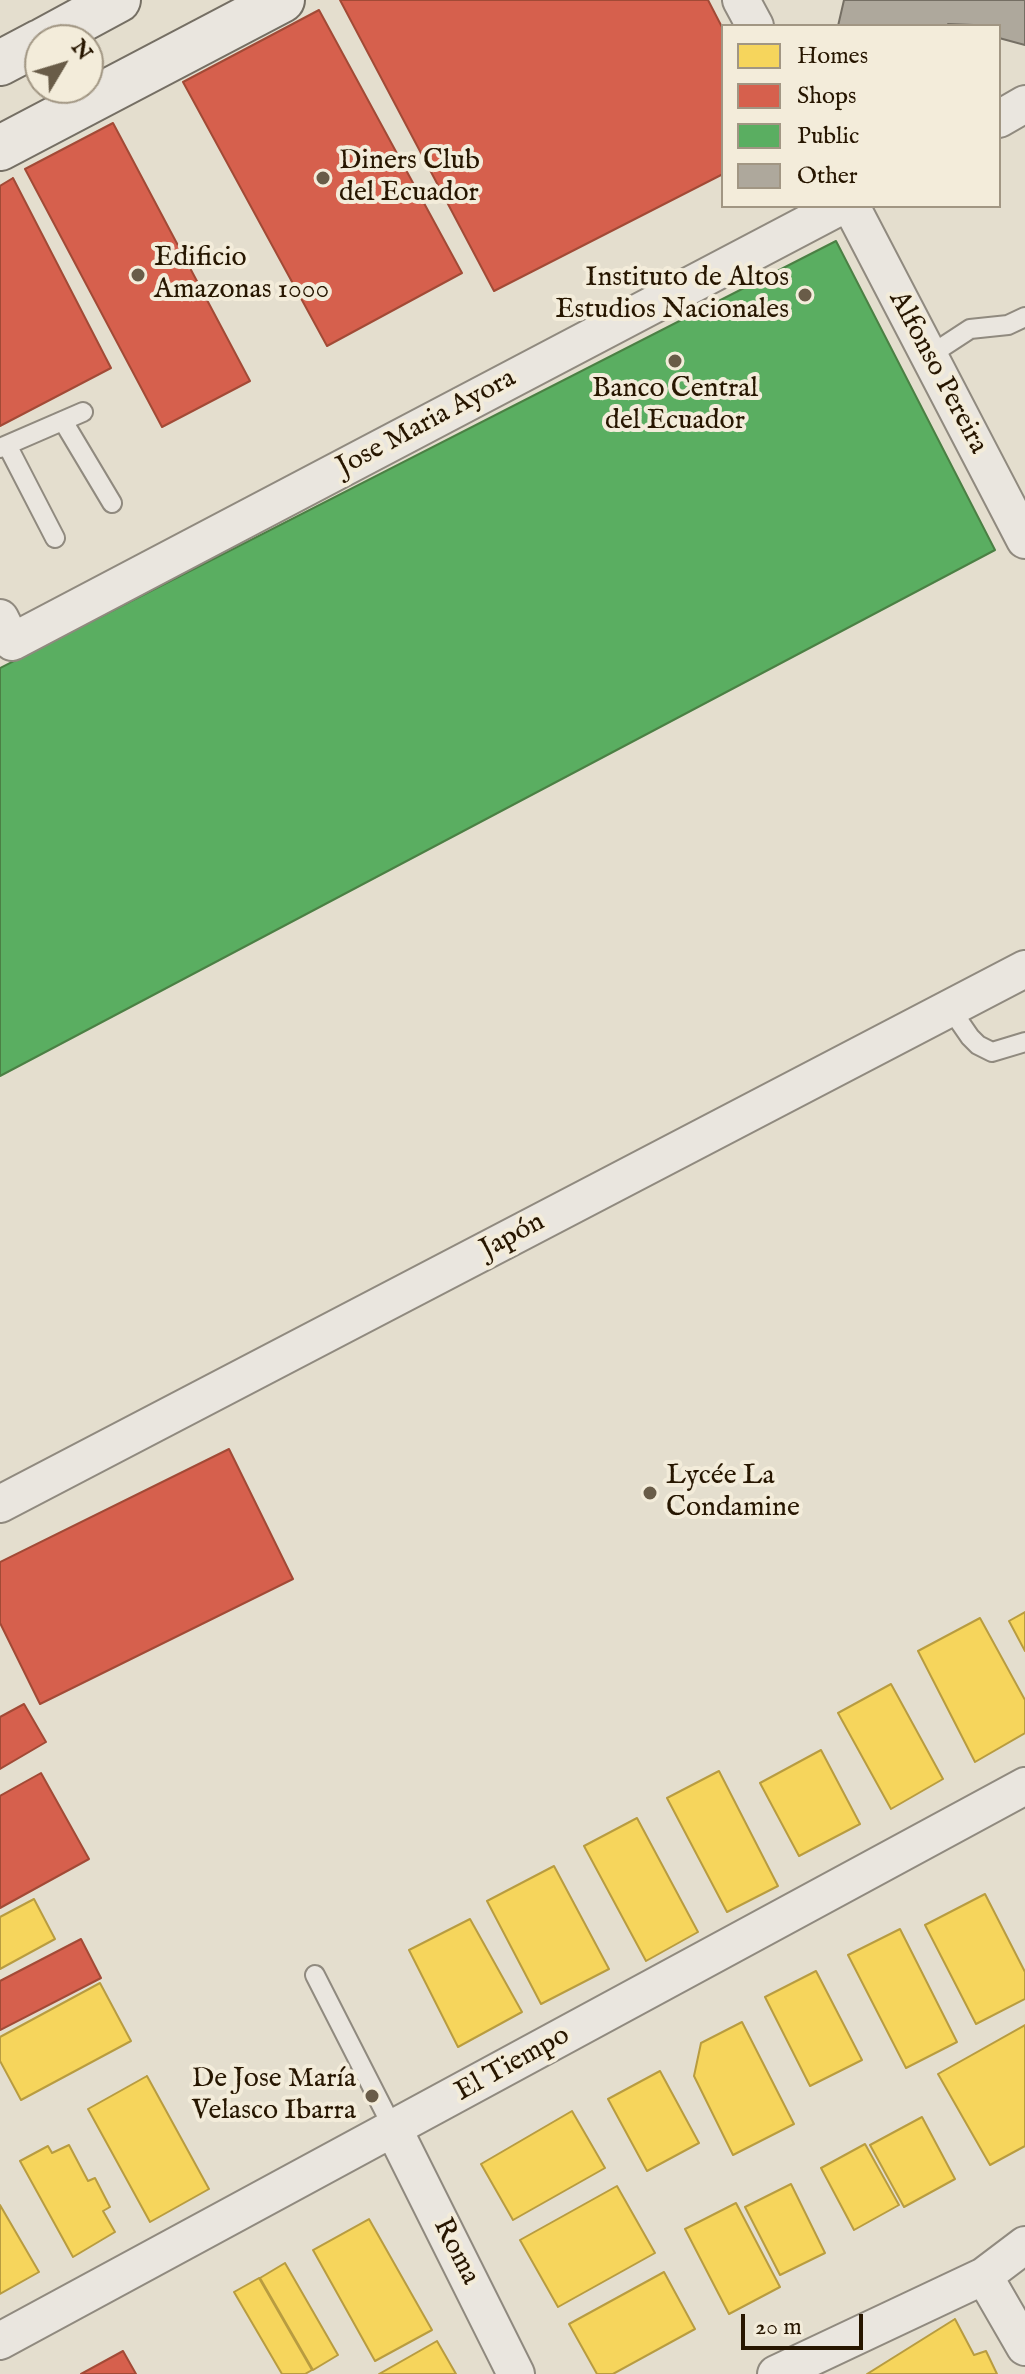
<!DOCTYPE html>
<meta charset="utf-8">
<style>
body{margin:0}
#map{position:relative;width:1025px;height:2374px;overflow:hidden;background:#e4dece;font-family:"IM FELL English",serif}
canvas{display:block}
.legend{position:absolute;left:721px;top:24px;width:280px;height:184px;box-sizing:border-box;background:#f3ecda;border:2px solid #a19683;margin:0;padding:10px 14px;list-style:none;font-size:24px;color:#271600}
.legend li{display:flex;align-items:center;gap:16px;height:40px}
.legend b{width:40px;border:2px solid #a19683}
.north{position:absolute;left:24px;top:24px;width:80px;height:80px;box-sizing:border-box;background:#f3ecda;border:2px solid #a19683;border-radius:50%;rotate:52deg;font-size:22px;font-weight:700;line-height:32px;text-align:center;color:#271600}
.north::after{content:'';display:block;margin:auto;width:28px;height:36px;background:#695c48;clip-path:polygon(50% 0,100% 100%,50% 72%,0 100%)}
.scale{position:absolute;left:741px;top:2314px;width:122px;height:36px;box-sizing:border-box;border:4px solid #271600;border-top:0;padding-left:10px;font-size:24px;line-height:28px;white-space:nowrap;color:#271600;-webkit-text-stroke:6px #f3ecda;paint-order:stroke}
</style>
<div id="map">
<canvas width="1025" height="2374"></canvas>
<ul class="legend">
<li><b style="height:22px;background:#f6d55c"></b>Homes</li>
<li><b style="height:22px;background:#d6604d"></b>Shops</li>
<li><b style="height:22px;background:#5aae61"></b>Public</li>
<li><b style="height:22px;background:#aea89c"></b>Other</li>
</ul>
<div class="north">N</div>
<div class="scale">20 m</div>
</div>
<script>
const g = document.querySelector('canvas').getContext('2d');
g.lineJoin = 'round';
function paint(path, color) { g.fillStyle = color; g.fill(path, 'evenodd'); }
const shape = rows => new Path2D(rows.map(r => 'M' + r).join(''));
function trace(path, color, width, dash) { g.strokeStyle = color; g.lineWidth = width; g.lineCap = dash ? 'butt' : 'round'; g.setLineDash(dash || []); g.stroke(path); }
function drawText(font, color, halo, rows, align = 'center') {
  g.font = font + ' "IM FELL English",serif'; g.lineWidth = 8; g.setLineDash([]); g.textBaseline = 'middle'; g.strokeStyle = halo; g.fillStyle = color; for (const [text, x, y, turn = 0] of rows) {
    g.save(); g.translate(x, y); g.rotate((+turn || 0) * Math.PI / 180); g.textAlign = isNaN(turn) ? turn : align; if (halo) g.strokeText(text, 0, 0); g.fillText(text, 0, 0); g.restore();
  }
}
const homes = shape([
 [1025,1612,1025,1651,1009,1621,1025,1612],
 [980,1618,1025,1700,1025,1733,975,1762,918,1651,980,1618],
 [891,1684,943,1779,891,1809,838,1713,891,1684],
 [821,1750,860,1824,799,1856,760,1783,821,1750],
 [719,1771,778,1886,727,1912,667,1798,719,1771],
 [637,1818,698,1932,646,1961,584,1846,637,1818],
 [554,1866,609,1969,541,2004,487,1901,554,1866],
 [985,1894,1025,1972,1025,1999,976,2024,925,1925,985,1894],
 [34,1899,55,1939,0,1969,0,1917,34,1899],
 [470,1919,522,2012,458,2047,409,1950,470,1919],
 [900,1929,957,2042,906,2068,848,1955,900,1929],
 [816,1971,862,2060,810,2086,765,1997,816,1971],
 [100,1983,131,2041,21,2100,0,2061,0,2037,100,1983],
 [742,2022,794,2124,733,2155,694,2076,701,2043,742,2022],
 [1025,2025,1025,2146,990,2165,938,2074,1025,2025],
 [660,2071,699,2143,647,2171,608,2099,660,2071],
 [147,2076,209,2189,150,2222,88,2109,147,2076],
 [572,2111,605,2168,513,2220,481,2164,572,2111],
 [922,2117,955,2179,904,2207,870,2145,922,2117],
 [865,2144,899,2205,854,2230,821,2168,865,2144],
 [69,2145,88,2181,95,2178,110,2207,103,2211,115,2232,73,2257,20,2161,48,2146,52,2153,69,2145],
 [791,2184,825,2253,780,2275,745,2207,791,2184],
 [617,2186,655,2253,558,2307,520,2240,617,2186],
 [736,2203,780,2287,729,2314,685,2229,736,2203],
 [0,2205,39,2272,0,2294,0,2205],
 [369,2219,432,2330,375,2361,313,2250,369,2219],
 [285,2263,338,2355,313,2370,260,2278,285,2263],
 [664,2272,695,2329,613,2374,597,2374,569,2324,664,2272],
 [259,2278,312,2370,305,2374,282,2374,234,2292,259,2278],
 [955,2319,974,2355,986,2351,997,2374,867,2374,955,2319],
 [437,2341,456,2374,379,2374,437,2341]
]);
paint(homes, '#f6d55c');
trace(homes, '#b89c40', 2);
const shops = shape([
 [340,0,708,0,723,29,723,174,494,291,340,0],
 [319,10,462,273,327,346,183,82,319,10],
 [113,123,250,381,162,427,25,169,113,123],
 [13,178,111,368,0,426,0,186,13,178],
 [229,1449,293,1579,40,1704,0,1623,0,1562,229,1449],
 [24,1704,46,1742,0,1769,0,1717,24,1704],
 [41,1773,89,1859,0,1908,0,1796,41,1773],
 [81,1939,101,1978,0,2030,0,1981,81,1939],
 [123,2351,136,2374,81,2374,123,2351]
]);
paint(shops, '#d6604d');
trace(shops, '#a24a36', 2);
const public = shape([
 [836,241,995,550,0,1076,0,668,836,241]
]);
paint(public, '#5aae61');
trace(public, '#4b8044', 2);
const building = shape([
 [844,0,1025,0,1025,45,999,38,999,26,948,24,948,26,838,26,844,0]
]);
paint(building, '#aea89c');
trace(building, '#756f64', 2);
const lane = shape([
 [927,353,944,346,970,329,1008,325,1025,317],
 [63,421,112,503],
 [7,445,55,538],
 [0,448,83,412],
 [950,1008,970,1037,978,1045,992,1052,1025,1042],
 [315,1975,394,2130]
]);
const street = shape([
 [741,0,755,26],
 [999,119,1025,104],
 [851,206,1025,540],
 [0,618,12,642,841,206],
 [0,1504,1025,969],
 [394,2130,516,2374],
 [984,2276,1025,2347],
 [0,2341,1025,1786],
 [776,2374,984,2276,1025,2245]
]);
const secondary = shape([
 [44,40,118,0],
 [0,63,40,42],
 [0,148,282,0]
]);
trace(lane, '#908a7f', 22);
trace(street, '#908a7f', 40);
trace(secondary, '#756f64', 48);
trace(lane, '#eae6df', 18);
trace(street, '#eae6df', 36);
trace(secondary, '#eae6df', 44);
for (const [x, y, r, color] of [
 [323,178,8,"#695c48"],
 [138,275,8,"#695c48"],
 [805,295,8,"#695c48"],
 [675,361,8,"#695c48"],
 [650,1493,8,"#695c48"],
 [372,2096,8,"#695c48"]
]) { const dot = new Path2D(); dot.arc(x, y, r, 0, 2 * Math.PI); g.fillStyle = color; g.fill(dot); trace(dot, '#f3ecda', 3); }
drawText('28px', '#271600', '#f3ecda', [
 ["Diners Club",339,162],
 ["del Ecuador",339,194],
 ["Edificio",154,259],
 ["Amazonas 1000",154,291],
 ["Instituto de Altos",789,279,"right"],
 ["Estudios Nacionales",789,311,"right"],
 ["Banco Central",675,390,"center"],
 ["del Ecuador",675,422,"center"],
 ["Lycée La",666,1477],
 ["Condamine",666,1509],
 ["De Jose María",356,2080,"right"],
 ["Velasco Ibarra",356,2112,"right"]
], 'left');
drawText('28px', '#271600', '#f3ecda', [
 ["Alfonso Pereira",937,373,62],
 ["Jose Maria Ayora",427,424,-28],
 ["Japón",513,1237,-28],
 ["El Tiempo",513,2065,-29],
 ["Roma",455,2252,63]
]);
</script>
